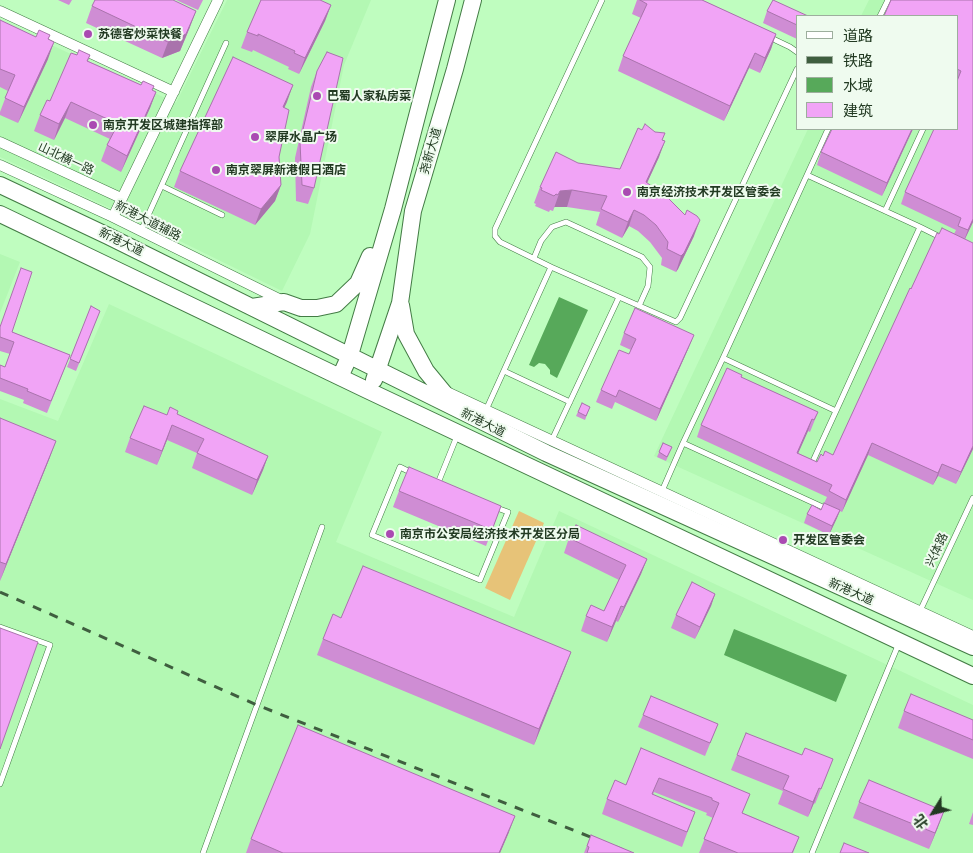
<!DOCTYPE html>
<meta charset="utf-8">
<style>
body{margin:0}
#map{position:relative;width:973px;height:853px;overflow:hidden;background:#bffdbf;font-family:"Work Sans","Noto Sans SC",sans-serif}
canvas{display:block}
.legend{position:absolute;left:796px;top:15px;width:162px;height:115px;box-sizing:border-box;background:#effbef;border:1px solid #9dae9d;margin:0;padding:6px 9px;list-style:none;font-size:15px;color:#223a22}
.legend li{display:flex;align-items:center;gap:10px;height:25px}
.legend b{width:25px;border:1px solid #9dae9d}
.north{position:absolute;left:908px;top:788px;width:50px;height:50px;-webkit-text-stroke:4px #effbef;paint-order:stroke;rotate:234deg;font-size:14px;font-weight:700;line-height:20px;text-align:center;color:#223a22}
.north::after{content:'';display:block;margin:auto;width:18px;height:22px;background:#223a22;clip-path:polygon(50% 0,100% 100%,50% 72%,0 100%)}
</style>
<div id="map">
<canvas width="973" height="853"></canvas>
<ul class="legend">
<li><b style="height:6px;background:#fff"></b>道路</li>
<li><b style="height:6px;background:#3f5e3f"></b>铁路</li>
<li><b style="height:14px;background:#57a95a"></b>水域</li>
<li><b style="height:14px;background:#f1a4f6"></b>建筑</li>
</ul>
<div class="north">北</div>
</div>
<script>
const g = document.querySelector('canvas').getContext('2d');
g.lineJoin = 'round';
function paint(path, color) { g.fillStyle = color; g.fill(path, 'evenodd'); }
const shape = rows => new Path2D(rows.map(r => 'M' + r).join(''));
function trace(path, color, width, dash) { g.strokeStyle = color; g.lineWidth = width; g.lineCap = dash ? 'butt' : 'round'; g.setLineDash(dash || []); g.stroke(path); }
function drawText(font, color, halo, rows, align = 'center') {
  g.font = font + ' "Work Sans","Noto Sans SC",sans-serif'; g.lineWidth = 4; g.setLineDash([]); g.textBaseline = 'middle'; g.strokeStyle = halo; g.fillStyle = color; for (const [text, x, y, turn = 0] of rows) {
    g.save(); g.translate(x, y); g.rotate((+turn || 0) * Math.PI / 180); g.textAlign = isNaN(turn) ? turn : align; if (halo) g.strokeText(text, 0, 0); g.fillText(text, 0, 0); g.restore();
  }
}
paint(shape([
 [227,0,371,0,344,65,310,234,282,291,149,226,0,157,0,21,176,103],
 [869,0,973,0,973,600,654,456,808,129,957,129,957,16,861,16],
 [0,254,20,262,0,313],
 [109,304,382,432,336,542,514,617,559,511,973,705,973,853,0,853,0,399,58,421]
]), '#b3f8b3');
paint(shape([
 [519,511,544,523,510,600,485,588]
]), '#e7c378');
paint(shape([
 [559,297,588,310,557,378,550,374,550,370,545,364,539,363,534,367,529,365],
 [734,629,847,675,836,702,724,655]
]), '#57a95a');
const lane = shape([
 [880,16,888,0],
 [769,37,790,47,797,52],
 [807,175,828,129],
 [162,186,222,215],
 [885,211,923,129],
 [920,227,940,237],
 [141,231,226,43],
 [534,258,541,241,552,227,566,222,642,257,650,267,648,286,639,306],
 [551,267,619,297],
 [723,358,807,175,920,227,836,411],
 [504,371,570,402],
 [486,410,551,267,500,242,495,236,495,229,602,0],
 [551,442,619,297,676,322,680,318,797,69],
 [683,443,723,358,836,411,813,461],
 [412,473,400,467,372,535,480,580,508,512,494,507],
 [436,482,438,483,457,436],
 [662,491,683,443,827,509],
 [920,611,973,498],
 [0,627,50,645,0,784],
 [203,853,322,527],
 [812,853,899,643]
]);
const street = shape([
 [0,11,174,92],
 [0,142,121,198],
 [0,165,113,217,283,301],
 [113,217,218,0],
 [445,391,973,636]
]);
const primary = shape([
 [0,185,108,236,546,453,973,647],
 [0,214,369,391,973,676],
 [401,305,406,334,426,371,454,405],
 [252,307,284,302,301,308,317,308,336,304,358,283,370,256],
 [340,377,350,355,393,209,447,0],
 [374,380,400,303,413,211,455,69,473,0]
]);
trace(lane, '#437c45', 6);
trace(street, '#437c45', 11);
trace(primary, '#437c45', 18);
trace(lane, '#fff', 5);
trace(street, '#fff', 10);
trace(primary, '#fff', 16);
trace(shape([
 [0,592,257,705,631,853]
]), '#3f5e3f', 3, [9, 9]);
paint(shape([
 [58,0,72,0,69,5],
 [176,0,203,0,198,10],
 [637,0,702,0,776,34,771,49,760,73,749,68,724,121,618,71,623,56,641,18,632,14],
 [973,0,973,222,965,239,973,449,956,484,938,476,933,485,868,455,842,512,840,511,829,535,804,523,807,514,821,510,827,497,697,437,701,425,741,377,818,412,810,432,808,431,798,453,817,462,823,456,833,455,911,289,939,234,954,234,956,230,901,204,905,192,957,129,957,16],
 [331,5,325,21,299,74,288,69,289,67,253,50,252,52,241,48,247,32],
 [92,6,190,27,180,51,162,58,86,23],
 [767,11,797,16,797,39,763,23],
 [0,20,36,37,50,35,48,40,48,59,18,123,0,115,0,112,8,91,0,87],
 [77,55,90,55,88,61,156,92,150,108,121,172,101,161,107,145,110,139,65,118,54,140,34,131,40,115,50,101],
 [317,71,314,188,308,204,296,201,295,158,311,87],
 [287,102,284,107,279,157,281,185,275,201,255,225,174,187,180,171],
 [832,129,913,129,882,196,817,165,821,152],
 [662,140,659,157,647,183,694,236,678,269,676,272,661,265,662,258,650,242,638,231,629,226,622,238,596,225,600,212,567,207,554,207,553,211,550,210,549,212,535,206,536,204,534,203,540,187,578,163,620,169],
 [91,306,100,311,76,371,67,367],
 [0,327,70,355,47,413,23,403,24,400,0,391,0,365,5,367,10,354,0,351],
 [624,333,689,347,656,421,615,402,612,409,596,402,601,390,629,354,631,350,620,345],
 [582,403,590,407,585,420,576,416],
 [167,415,177,415,268,456,263,470,252,495,192,468,197,453,167,440,157,465,125,452,130,438],
 [0,418,50,457,0,581],
 [663,443,672,447,666,461,657,457],
 [399,491,501,506,486,546,393,507],
 [569,538,647,559,641,574,618,622,616,621,607,642,581,631,586,616,604,611,619,580,564,553],
 [715,594,711,606,695,639,671,628,676,615],
 [341,618,571,652,534,745,317,655,323,639],
 [904,711,973,720,973,759,898,728],
 [643,715,718,724,705,756,638,727],
 [641,748,743,813,799,837,793,853,699,853,713,818,706,815,707,813,654,792,653,795,695,812,682,847,602,814,607,799,626,785],
 [737,755,802,755,833,759,815,804,814,803,808,817,778,804,783,791,731,770],
 [859,802,938,827,929,849,853,818],
 [973,812,973,825,969,824],
 [509,832,500,853,246,853,251,839],
 [591,835,634,853,584,853]
]), '#cf8dd4');
paint(shape([
 [331,5,325,21,299,74,305,58],
 [196,11,190,27,180,51,162,58,168,42],
 [776,34,771,49,760,73,765,58],
 [54,42,48,59,18,123,24,107],
 [755,53,749,68,724,121,730,106],
 [293,85,287,102,277,123,283,107],
 [156,92,150,108,121,172,127,156],
 [71,102,65,118,54,140,59,124],
 [912,129,913,129,882,196,887,183],
 [665,141,659,157,640,198,646,182],
 [281,185,275,201,255,225,261,209],
 [572,190,567,207,554,207,553,211,560,191],
 [634,210,629,226,622,238,628,222],
 [973,219,973,222,963,243,968,230],
 [700,220,694,236,678,269,676,272,681,256],
 [694,335,689,347,656,421,660,409],
 [812,419,808,431,793,465,797,453],
 [172,425,167,440,157,465,162,451],
 [56,441,50,457,0,581,6,564],
 [872,443,868,455,842,512,846,500],
 [973,446,973,449,956,484,961,472],
 [268,456,263,470,252,495,257,480],
 [942,464,938,476,933,485,938,473],
 [840,510,837,518,829,535,832,526],
 [647,559,641,574,618,622,624,607],
 [715,594,711,606,695,639,700,627],
 [621,606,616,621,607,642,612,627],
 [571,652,565,668,534,745,539,729],
 [819,788,814,803,808,817,813,802],
 [944,811,938,827,929,849,935,833],
 [515,816,509,832,500,853,499,853]
]), '#a973ac');
const building = shape([
 [95,0,173,0,196,11,186,34,168,42,92,6,95,0],
 [261,0,320,0,331,5,305,58,294,53,295,51,258,34,258,36,247,32,261,0],
 [640,0,702,0,776,34,765,58,755,53,730,106,623,56,647,4,640,0],
 [773,0,808,16,797,16,797,25,767,11,773,0],
 [891,0,973,0,973,219,968,230,958,226,961,218,905,192,934,129,957,129,957,81,961,71,957,69,957,16,884,16,891,0],
 [0,20,36,37,39,30,50,35,48,39,54,42,24,107,5,98,15,75,0,69,0,20],
 [79,50,90,55,87,61,141,85,143,81,154,86,152,90,156,92,127,156,107,145,118,124,71,102,59,124,40,115,47,100,50,101,71,53,77,55,79,50],
 [327,52,343,58,314,188,302,185,300,142,317,71,327,52],
 [233,57,293,85,283,107,289,110,279,157,281,185,261,209,180,171,233,57],
 [645,124,655,132,665,133,662,140,665,141,646,182,668,198,685,215,687,210,697,216,700,220,684,253,681,256,667,249,668,242,656,225,644,215,634,210,628,222,601,209,607,196,572,190,560,191,558,195,556,194,554,196,541,190,542,188,540,187,556,152,578,163,620,169,638,128,642,130,645,124],
 [832,129,912,129,887,183,821,152,832,129],
 [942,228,973,243,973,446,961,472,942,464,938,473,872,443,846,500,829,491,832,485,701,425,727,368,742,375,741,377,818,412,814,420,812,419,797,453,817,462,821,454,823,456,825,451,833,455,910,288,911,289,937,233,939,234,942,228],
 [21,268,32,272,12,332,70,355,51,401,27,391,28,389,0,378,0,365,5,367,14,342,0,337,0,327,21,268],
 [91,306,100,311,79,363,70,359,91,306],
 [635,308,694,335,660,409,619,390,616,397,601,390,619,350,629,354,636,339,624,333,635,308],
 [582,403,590,407,586,416,578,412,582,403],
 [144,406,167,415,170,407,178,411,177,414,268,456,257,480,197,453,204,439,172,425,162,451,130,438,144,406],
 [0,418,56,441,6,564,0,562,0,418],
 [663,443,672,447,667,457,659,452,663,443],
 [409,467,501,506,492,530,399,491,409,467],
 [824,503,840,510,832,526,807,514,812,505,821,510,824,503],
 [576,525,647,559,624,607,621,606,612,627,586,616,591,605,604,611,626,565,569,538,576,525],
 [363,566,571,652,539,729,323,639,333,614,341,618,363,566],
 [692,582,715,594,700,627,676,615,692,582],
 [0,628,38,642,0,749,0,628],
 [911,694,973,720,973,740,904,711,911,694],
 [651,696,718,724,710,743,643,715,651,696],
 [298,725,515,816,499,853,283,853,251,839,298,725],
 [746,733,802,755,805,748,833,759,821,789,819,788,813,802,783,789,789,776,737,755,746,733],
 [641,748,750,794,742,813,799,837,792,853,738,853,704,839,719,803,712,800,712,798,659,778,652,794,695,812,687,832,607,799,615,780,626,785,641,748],
 [869,780,944,811,935,833,859,802,869,780],
 [591,835,634,853,587,853,589,847,587,846,591,835],
 [844,843,869,853,840,853,844,843]
]);
paint(building, '#f1a4f6');
trace(building, '#a973ac', 1);
for (const [x, y, r, color] of [
 [88,34,5,"#aa4ab2"],
 [317,96,5,"#aa4ab2"],
 [93,125,5,"#aa4ab2"],
 [255,137,5,"#aa4ab2"],
 [216,170,5,"#aa4ab2"],
 [627,192,5,"#aa4ab2"],
 [390,534,5,"#aa4ab2"],
 [783,540,5,"#aa4ab2"]
]) { const dot = new Path2D(); dot.arc(x, y, r, 0, 2 * Math.PI); g.fillStyle = color; g.fill(dot); trace(dot, '#effbef', 2); }
drawText('bold 12px', '#223a22', '#effbef', [
 ["苏德客炒菜快餐",98,34],
 ["巴蜀人家私房菜",327,96],
 ["南京开发区城建指挥部",103,125],
 ["翠屏水晶广场",265,137],
 ["南京翠屏新港假日酒店",226,170],
 ["南京经济技术开发区管委会",637,192],
 ["南京市公安局经济技术开发区分局",400,534],
 ["开发区管委会",793,540]
], 'left');
drawText('12px', '#223a22', '#effbef', [
 ["尧新大道",431,151,-74],
 ["山北横一路",66,159,25],
 ["新港大道辅路",148,221,27],
 ["新港大道",121,242,26],
 ["新港大道",483,423,27],
 ["兴体路",937,550,-65],
 ["新港大道",851,592,24]
]);
</script>
